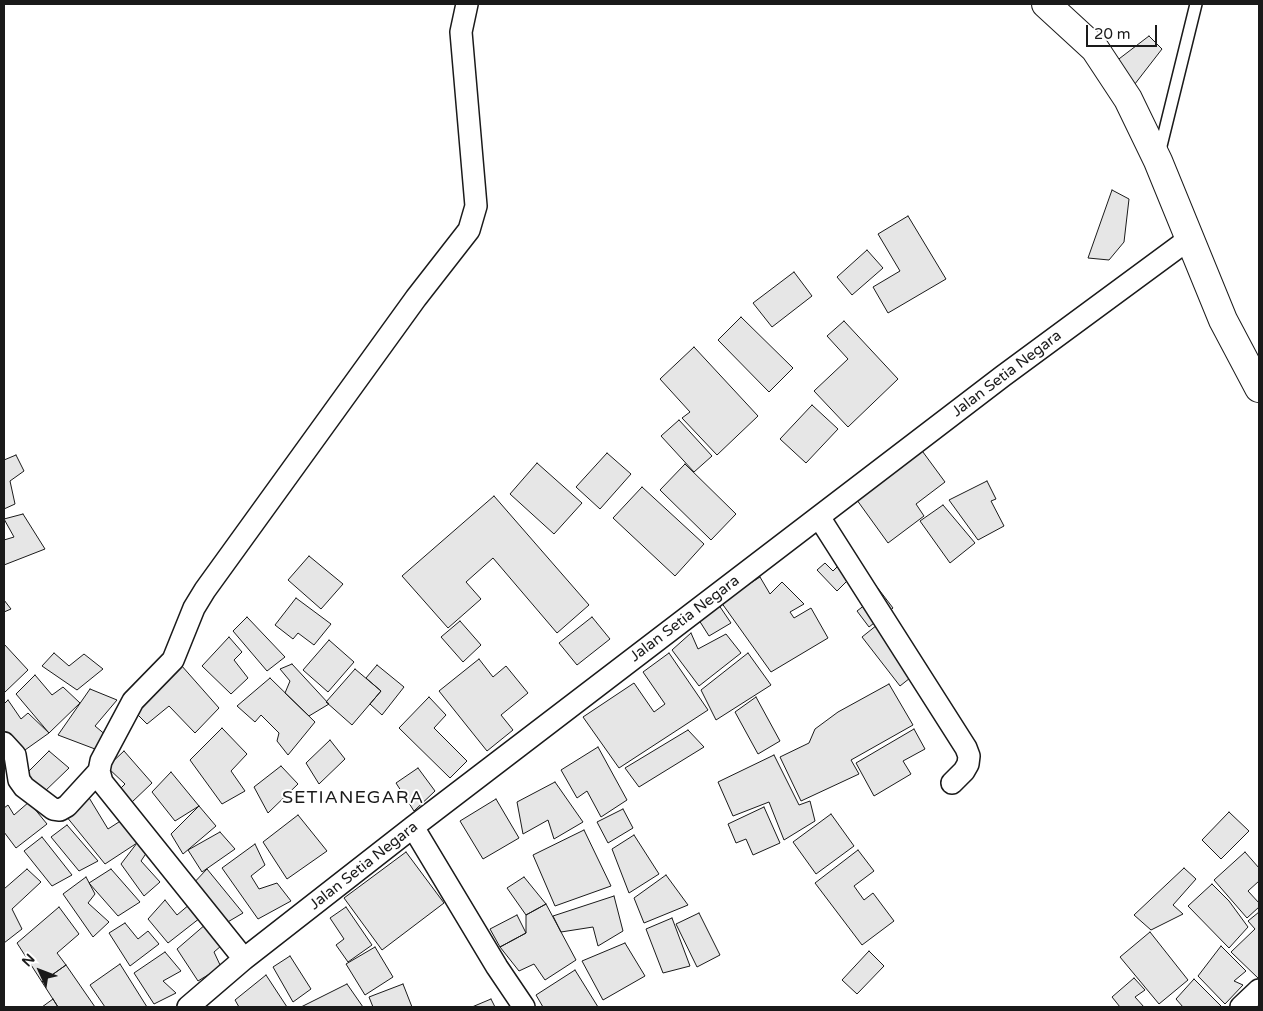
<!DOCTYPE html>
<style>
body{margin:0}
#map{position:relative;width:1263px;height:1011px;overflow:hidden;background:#fff;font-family:"Varela Round",sans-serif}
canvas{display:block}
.frame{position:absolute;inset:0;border:5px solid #1a1a1a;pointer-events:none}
.north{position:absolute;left:15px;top:946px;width:50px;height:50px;-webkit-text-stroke:4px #fff;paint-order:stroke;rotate:313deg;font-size:14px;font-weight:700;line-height:20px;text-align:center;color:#1a1a1a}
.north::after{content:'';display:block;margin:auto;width:18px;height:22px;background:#1a1a1a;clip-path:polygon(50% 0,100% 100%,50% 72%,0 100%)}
.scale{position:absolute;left:1086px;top:25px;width:71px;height:22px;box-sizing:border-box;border:2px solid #1a1a1a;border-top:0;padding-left:6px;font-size:15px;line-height:18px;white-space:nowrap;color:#1a1a1a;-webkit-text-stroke:4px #fff;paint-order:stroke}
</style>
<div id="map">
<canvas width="1263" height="1011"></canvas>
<div class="frame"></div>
<div class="north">N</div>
<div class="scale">20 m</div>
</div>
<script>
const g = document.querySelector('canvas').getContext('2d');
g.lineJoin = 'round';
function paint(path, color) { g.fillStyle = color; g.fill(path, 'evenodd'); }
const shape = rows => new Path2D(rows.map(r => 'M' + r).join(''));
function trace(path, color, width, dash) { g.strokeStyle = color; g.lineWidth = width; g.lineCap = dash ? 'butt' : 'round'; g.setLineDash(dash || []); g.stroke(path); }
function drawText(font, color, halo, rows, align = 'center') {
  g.font = font + ' "Varela Round",sans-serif'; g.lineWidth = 4; g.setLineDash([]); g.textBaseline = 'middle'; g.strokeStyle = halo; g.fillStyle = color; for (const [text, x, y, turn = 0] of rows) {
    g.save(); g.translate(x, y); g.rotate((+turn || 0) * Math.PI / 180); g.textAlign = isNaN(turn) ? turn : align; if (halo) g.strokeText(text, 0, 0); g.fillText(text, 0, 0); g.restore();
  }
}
const building = shape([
 [1149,36,1162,49,1131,89,1111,65,1149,36],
 [1112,190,1129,199,1124,242,1109,260,1088,258,1112,190],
 [908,216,946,279,888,313,873,287,900,271,878,234,908,216],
 [867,250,883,268,852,295,837,277,867,250],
 [794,272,812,296,772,327,753,303,794,272],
 [741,317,793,368,769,392,718,340,741,317],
 [844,321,898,379,848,427,814,391,848,359,827,336,844,321],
 [694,347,758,416,717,455,682,418,690,412,660,379,694,347],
 [812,405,838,429,806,463,780,439,812,405],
 [679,420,712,456,694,472,661,436,679,420],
 [920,448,945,482,916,504,924,516,888,543,854,496,920,448],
 [607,453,631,474,600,509,576,487,607,453],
 [16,455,24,471,10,481,15,504,4,509,4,460,16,455],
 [537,463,582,503,554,534,510,494,537,463],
 [685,464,736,514,711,540,660,490,685,464],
 [987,481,996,499,991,501,1004,526,978,540,949,500,987,481],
 [642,487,704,544,675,576,613,518,642,487],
 [494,496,589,605,557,633,493,558,466,582,481,599,448,628,402,576,494,496],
 [943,505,975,543,950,563,920,521,943,505],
 [23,514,45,549,4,565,4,540,14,537,4,519,23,514],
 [309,556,343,584,321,609,288,580,309,556],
 [848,556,860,568,837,591,817,570,825,563,833,571,848,556],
 [864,570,893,608,869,627,857,611,874,598,864,570],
 [760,577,770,594,782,582,804,604,790,612,794,618,811,608,828,638,771,672,721,602,760,577],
 [712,595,731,623,709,636,692,609,712,595],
 [296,598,331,624,314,645,298,633,293,639,275,625,296,598],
 [4,600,11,609,4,612,4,600],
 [247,617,285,657,267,671,233,631,247,617],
 [592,617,610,639,577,665,559,643,592,617],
 [460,621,481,645,463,662,441,637,460,621],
 [882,621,920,670,900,686,862,637,882,621],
 [691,633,698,649,726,634,741,653,699,686,672,650,691,633],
 [229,637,242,652,234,660,248,678,231,694,202,666,229,637],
 [329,640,354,662,328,692,303,670,329,640],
 [4,644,28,670,4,693,4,644],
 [54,653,69,666,84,654,103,669,77,690,42,666,54,653],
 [669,653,708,710,619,768,583,717,634,683,654,712,665,704,643,672,669,653],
 [748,653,771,685,716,720,701,690,748,653],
 [479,659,493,677,506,666,528,693,501,715,513,730,487,751,439,691,479,659],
 [292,664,329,704,309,716,285,693,290,681,280,669,292,664],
 [181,665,219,708,195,733,169,706,147,724,135,712,181,665],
 [377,665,404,687,382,715,370,704,381,691,366,678,377,665],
 [355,669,381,691,352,725,326,702,355,669],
 [35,675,52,695,63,687,80,703,49,733,16,694,35,675],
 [270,678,315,722,288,755,277,741,279,733,261,715,255,722,237,706,270,678],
 [889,684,913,725,851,760,859,774,801,801,780,757,809,743,815,729,838,712,889,684],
 [90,689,117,700,95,726,107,736,95,749,58,735,90,689],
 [429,697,446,715,434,728,467,761,450,778,399,728,429,697],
 [756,697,780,741,758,754,735,712,756,697],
 [8,700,21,719,28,713,49,733,25,750,4,731,4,704,8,700],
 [222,728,247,754,231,771,245,791,222,804,190,760,222,728],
 [914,729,925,749,903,761,911,774,874,796,856,763,914,729],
 [688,730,704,747,639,787,625,768,688,730],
 [330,740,345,759,319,784,306,763,330,740],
 [598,747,627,800,601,817,587,791,577,798,561,770,598,747],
 [49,751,69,768,42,794,25,775,49,751],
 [124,751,152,783,131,803,119,790,125,784,107,767,124,751],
 [774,755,799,805,810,801,815,821,784,840,769,802,733,816,718,782,774,755],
 [281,766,298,784,268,813,254,787,281,766],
 [418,768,435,791,414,811,396,783,418,768],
 [171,772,199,806,175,821,152,792,171,772],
 [555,782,583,822,554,839,548,820,523,834,517,802,555,782],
 [88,796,108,829,122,820,137,843,105,864,66,816,88,796],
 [496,799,519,838,483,859,460,821,496,799],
 [29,802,47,824,16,848,4,832,4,808,8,805,14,815,29,802],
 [199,806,216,826,183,854,171,834,199,806],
 [764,807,780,843,753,855,746,839,736,843,728,824,764,807],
 [623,809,633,828,608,843,597,822,623,809],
 [1229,812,1249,831,1221,859,1202,840,1229,812],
 [831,814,854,846,816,874,793,842,831,814],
 [298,815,327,851,287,879,263,842,298,815],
 [67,825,98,861,79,871,51,837,67,825],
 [584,830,611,886,555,906,533,855,584,830],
 [220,832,235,849,202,872,188,850,220,832],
 [634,835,659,874,629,893,612,849,634,835],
 [42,837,72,875,52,886,24,851,42,837],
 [137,843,147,852,141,861,160,882,144,896,121,864,137,843],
 [255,844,265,865,251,876,259,889,277,883,291,901,258,919,222,868,255,844],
 [858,850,874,871,854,886,864,900,873,893,894,921,862,945,815,883,858,850],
 [406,852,444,903,382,950,344,898,406,852],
 [1245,852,1259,868,1259,881,1248,891,1259,903,1259,907,1247,918,1214,880,1245,852],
 [1184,868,1196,879,1173,905,1183,914,1151,930,1134,915,1184,868],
 [27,869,41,882,12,909,22,929,4,943,4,889,27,869],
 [111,869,140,902,118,916,89,883,111,869],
 [207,869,243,913,226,923,189,888,207,869],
 [666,875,688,905,644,923,634,898,666,875],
 [86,877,95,894,88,903,109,922,93,937,63,894,86,877],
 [524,877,546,904,526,915,507,888,524,877],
 [1212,884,1229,901,1248,927,1229,948,1188,906,1212,884],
 [614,896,623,931,598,946,593,927,561,932,553,916,614,896],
 [165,900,177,915,190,904,200,918,168,943,148,919,165,900],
 [546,904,576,960,545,980,534,964,519,971,500,947,526,933,526,915,546,904],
 [59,907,79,934,57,953,66,965,42,982,17,943,59,907],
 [346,907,372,945,348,962,336,945,344,939,330,918,346,907],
 [1259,912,1259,979,1231,952,1255,929,1248,921,1259,912],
 [699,913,720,955,697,967,676,924,699,913],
 [517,915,526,933,500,947,490,929,517,915],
 [672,918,690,966,663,973,646,929,672,918],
 [125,923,138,939,148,931,159,944,130,966,109,933,125,923],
 [206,924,221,946,214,952,221,967,198,981,177,949,206,924],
 [1150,932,1188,980,1159,1004,1120,957,1150,932],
 [625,943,645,976,603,1000,582,961,625,943],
 [1221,946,1246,971,1234,981,1243,985,1225,1004,1198,976,1221,946],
 [375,947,393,977,365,995,346,964,375,947],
 [869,951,884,966,857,994,842,980,869,951],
 [165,952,181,971,163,981,176,993,154,1004,134,973,165,952],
 [290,956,311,989,293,1002,273,967,290,956],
 [120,964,147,1007,105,1007,90,985,120,964],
 [66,965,95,1007,58,1007,42,982,66,965],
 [575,970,598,1007,543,1007,536,995,575,970],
 [266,975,287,1007,239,1007,235,1000,266,975],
 [1134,978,1145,990,1135,997,1144,1007,1120,1007,1112,997,1134,978],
 [1194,979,1222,1007,1183,1007,1176,999,1194,979],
 [347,984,363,1007,301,1007,347,984],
 [403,984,412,1007,373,1007,369,997,403,984],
 [53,999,58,1007,42,1007,53,999],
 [491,999,495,1007,472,1007,491,999]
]);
paint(building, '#e6e6e6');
trace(building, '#1a1a1a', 1);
const lane = shape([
 [1159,154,1196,4]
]);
const street = shape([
 [819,517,966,748,969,756,968,764,964,771,952,783],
 [4,743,15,755,19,780,24,787,53,809,60,810,67,806,99,771],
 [413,827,497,967,524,1007],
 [244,959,102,782,99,771,101,761,133,701,173,660,194,608,205,590,416,298,469,230,476,206,461,32,467,4],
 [188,1007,244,959,413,827,1003,376,1189,239],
 [1241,1007,1259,990]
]);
const secondary = shape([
 [1046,4,1095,49,1128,99,1158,161,1223,320,1259,388]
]);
trace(lane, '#1a1a1a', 14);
trace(street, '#1a1a1a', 24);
trace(secondary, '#1a1a1a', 30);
trace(lane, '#fff', 11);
trace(street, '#fff', 21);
trace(secondary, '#fff', 28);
drawText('15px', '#1a1a1a', '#fff', [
 ["Jalan Setia Negara",1007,374,-37],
 ["Jalan Setia Negara",685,619,-37],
 ["Jalan Setia Negara",364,866,-38]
]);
g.letterSpacing = '1px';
drawText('18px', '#1a1a1a', '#fff', [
 ["SETIANEGARA",353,798]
]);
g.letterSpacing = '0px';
</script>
